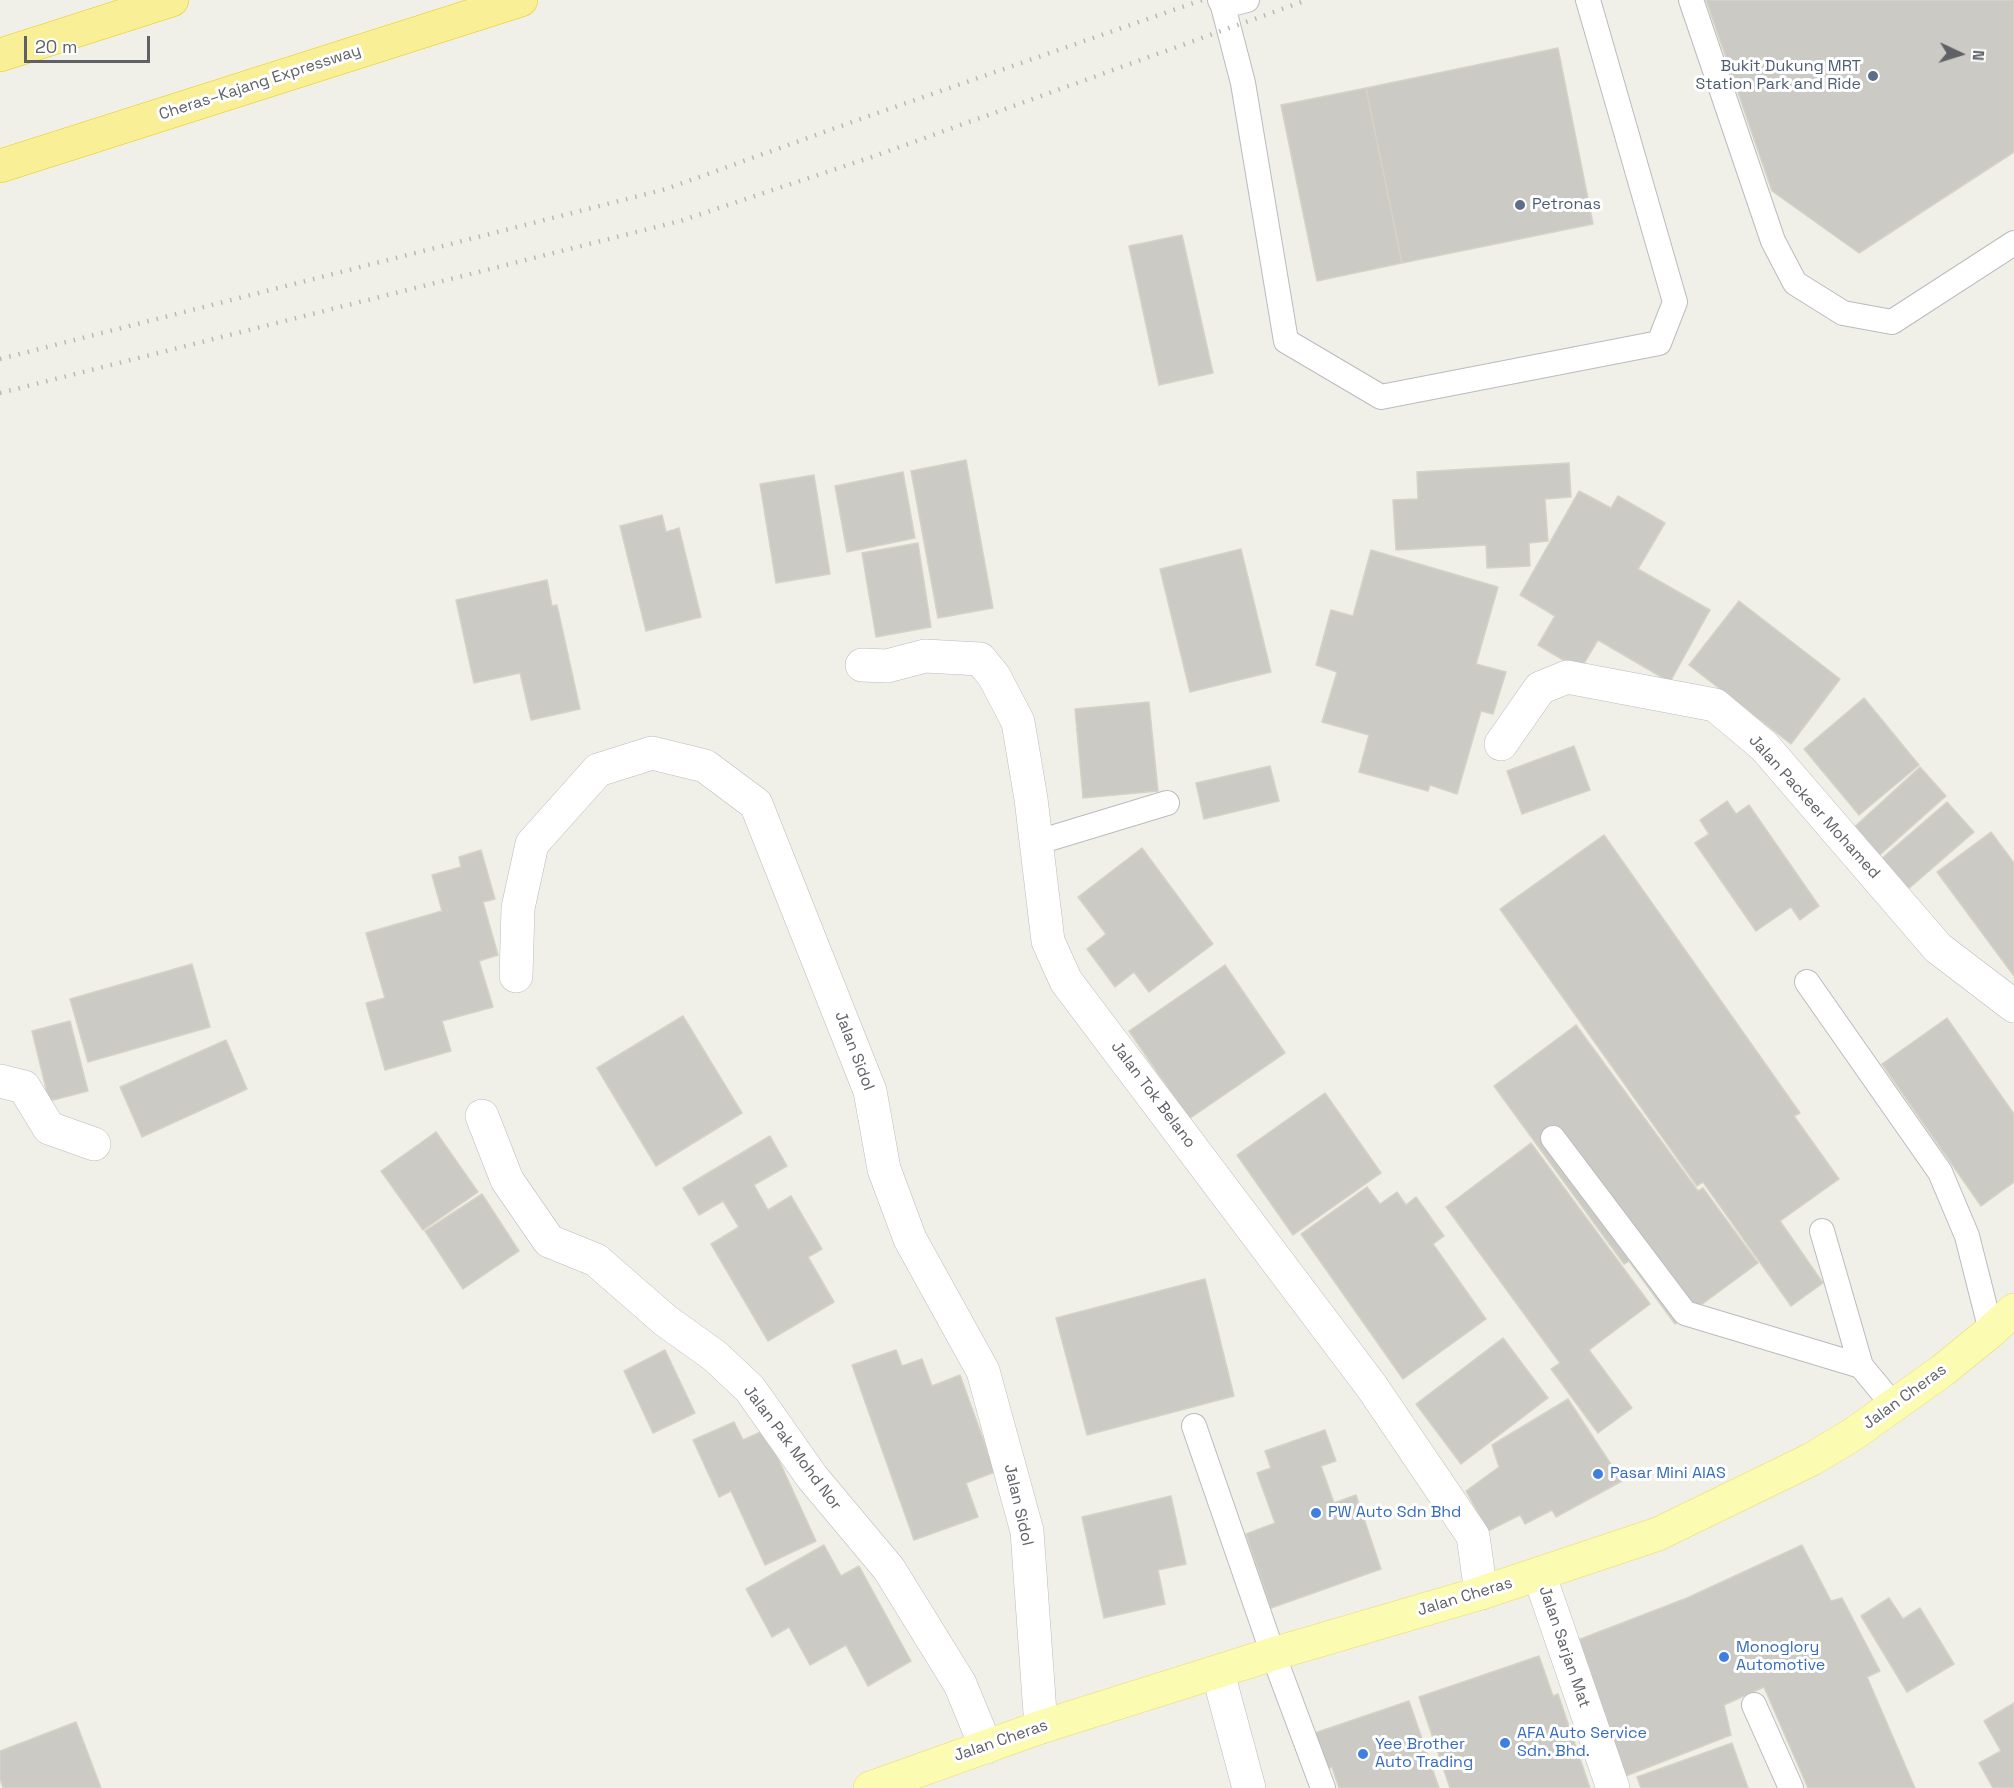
<!DOCTYPE html>
<meta charset="utf-8">
<style>
body{margin:0}
#map{position:relative;width:2014px;height:1788px;overflow:hidden;background:#f0f0e8;font-family:"Space Grotesk",sans-serif}
canvas{display:block}
.north{position:absolute;left:1930px;top:24px;width:60px;height:60px;-webkit-text-stroke:4px #fff;paint-order:stroke;rotate:94deg;font-size:16px;font-weight:700;line-height:24px;text-align:center;color:#5f6167}
.north::after{content:'';display:block;margin:auto;width:21px;height:27px;background:#5f6167;clip-path:polygon(50% 0,100% 100%,50% 72%,0 100%)}
.scale{position:absolute;left:24px;top:36px;width:126px;height:27px;box-sizing:border-box;border:3px solid #5f6167;border-top:0;padding-left:8px;font-size:18px;line-height:21px;white-space:nowrap;color:#5f6167;-webkit-text-stroke:4px #fff;paint-order:stroke}
</style>
<div id="map">
<canvas width="2014" height="1788"></canvas>
<div class="north">N</div>
<div class="scale">20 m</div>
</div>
<script>
const g = document.querySelector('canvas').getContext('2d');
g.lineJoin = 'round';
function paint(path, color) { g.fillStyle = color; g.fill(path, 'evenodd'); }
const shape = rows => new Path2D(rows.map(r => 'M' + r).join(''));
function trace(path, color, width, dash) { g.strokeStyle = color; g.lineWidth = width; g.lineCap = dash ? 'butt' : 'round'; g.setLineDash(dash || []); g.stroke(path); }
function drawText(font, color, halo, rows, align = 'center') {
  g.font = font + ' "Space Grotesk",sans-serif'; g.lineWidth = 6; g.setLineDash([]); g.textBaseline = 'middle'; g.strokeStyle = halo; g.fillStyle = color; for (const [text, x, y, turn = 0] of rows) {
    g.save(); g.translate(x, y); g.rotate((+turn || 0) * Math.PI / 180); g.textAlign = isNaN(turn) ? turn : align; if (halo) g.strokeText(text, 0, 0); g.fillText(text, 0, 0); g.restore();
  }
}
const building = shape([
 [1706,0,2014,0,2014,152,1859,253,1772,191,1706,0],
 [1558,48,1593,224,1402,263,1366,88,1558,48],
 [1366,88,1402,263,1317,281,1281,105,1366,88],
 [1182,235,1213,373,1159,385,1129,246,1182,235],
 [966,460,993,608,938,618,911,471,966,460],
 [1569,463,1571,497,1545,499,1548,541,1529,543,1530,566,1487,568,1486,545,1396,550,1393,500,1418,499,1417,472,1569,463],
 [903,472,915,538,847,552,835,486,903,472],
 [814,475,830,574,776,583,760,484,814,475],
 [1579,491,1611,508,1618,496,1665,523,1638,569,1710,610,1670,682,1598,640,1580,670,1538,645,1555,616,1520,595,1579,491],
 [662,515,666,532,679,528,701,617,646,631,620,526,662,515],
 [918,543,931,627,876,637,862,553,918,543],
 [1241,549,1271,672,1190,692,1160,569,1241,549],
 [1371,550,1498,587,1476,664,1506,672,1493,714,1481,711,1457,794,1430,785,1428,791,1359,772,1369,735,1322,722,1337,672,1316,665,1331,610,1353,616,1371,550],
 [547,580,552,606,557,605,580,709,531,720,520,673,474,683,456,600,547,580],
 [1739,601,1840,679,1791,744,1689,665,1739,601],
 [1864,698,1919,765,1859,815,1804,749,1864,698],
 [1149,702,1158,791,1083,798,1075,709,1149,702],
 [1574,746,1590,790,1522,814,1507,771,1574,746],
 [1270,766,1279,801,1204,819,1196,783,1270,766],
 [1920,767,1946,796,1874,860,1849,832,1920,767],
 [1727,801,1736,814,1749,805,1819,906,1800,920,1791,907,1756,931,1695,843,1709,834,1700,820,1727,801],
 [1947,802,1974,832,1899,897,1873,866,1947,802],
 [1991,832,2014,863,2014,976,1937,872,1991,832],
 [1604,835,1800,1113,1794,1116,1839,1179,1780,1221,1823,1283,1791,1306,1703,1182,1697,1186,1500,909,1604,835],
 [1142,848,1213,944,1149,992,1134,972,1115,987,1087,949,1106,934,1078,897,1142,848],
 [481,850,495,899,483,902,498,955,479,961,493,1007,442,1021,451,1051,385,1070,366,1003,385,998,366,933,442,911,432,875,461,867,459,857,481,850],
 [192,964,210,1027,88,1062,70,999,192,964],
 [1225,965,1285,1053,1189,1119,1129,1031,1225,965],
 [683,1016,742,1113,656,1166,597,1068,683,1016],
 [1947,1018,2014,1114,2014,1182,1981,1206,1882,1064,1947,1018],
 [70,1021,88,1091,49,1101,32,1031,70,1021],
 [1576,1025,1698,1191,1703,1188,1758,1263,1675,1324,1629,1261,1624,1264,1494,1086,1576,1025],
 [226,1040,247,1089,142,1137,120,1087,226,1040],
 [1325,1093,1381,1173,1293,1235,1237,1155,1325,1093],
 [436,1132,478,1192,423,1230,381,1171,436,1132],
 [770,1136,787,1166,754,1185,768,1210,791,1196,822,1249,808,1257,834,1302,768,1341,711,1244,739,1227,723,1201,699,1215,683,1188,770,1136],
 [1531,1143,1650,1304,1589,1350,1632,1408,1598,1433,1551,1369,1560,1363,1446,1207,1531,1143],
 [1367,1187,1380,1204,1397,1192,1406,1205,1416,1197,1444,1236,1433,1244,1486,1319,1403,1379,1301,1234,1367,1187],
 [482,1194,519,1251,463,1289,425,1231,482,1194],
 [1205,1279,1234,1396,1087,1435,1056,1318,1205,1279],
 [1503,1338,1548,1398,1461,1464,1416,1404,1503,1338],
 [665,1350,695,1413,653,1433,624,1371,665,1350],
 [896,1350,902,1366,922,1359,932,1386,960,1375,995,1472,966,1483,978,1517,914,1540,852,1365,896,1350],
 [1568,1399,1622,1481,1556,1517,1552,1510,1525,1524,1520,1515,1488,1531,1466,1491,1499,1467,1492,1445,1568,1399],
 [734,1422,743,1440,765,1430,816,1541,765,1565,731,1491,719,1497,693,1440,734,1422],
 [1325,1430,1336,1461,1321,1466,1334,1503,1356,1495,1381,1569,1271,1608,1246,1534,1275,1523,1257,1473,1271,1468,1265,1451,1325,1430],
 [1171,1496,1186,1564,1158,1570,1165,1604,1104,1618,1082,1517,1171,1496],
 [824,1545,841,1576,859,1566,911,1661,868,1686,846,1645,810,1665,789,1627,772,1637,746,1589,824,1545],
 [1802,1545,1831,1601,1842,1598,1880,1671,1867,1677,1915,1788,1808,1788,1764,1687,1724,1705,1731,1735,1618,1779,1570,1643,1687,1598,1802,1545],
 [1889,1598,1903,1619,1920,1608,1954,1664,1907,1692,1861,1616,1889,1598],
 [1539,1656,1553,1696,1558,1694,1590,1788,1450,1788,1419,1697,1539,1656],
 [1409,1701,1439,1788,1339,1788,1332,1767,1307,1776,1294,1740,1409,1701],
 [2014,1703,2014,1788,1993,1788,1979,1763,2001,1751,1984,1721,2014,1703],
 [76,1722,101,1788,3,1788,0,1779,0,1751,76,1722],
 [1732,1743,1748,1788,1641,1788,1637,1777,1732,1743]
]);
paint(building, '#cccac4');
trace(building, '#d5d3c6', 1.5);
const lane = shape([
 [1220,0,1223,6,1247,0],
 [1691,0,1773,241,1795,283,1843,313,1892,322,2014,243],
 [1223,6,1243,83,1286,341,1381,397,1659,343,1675,302,1588,0],
 [1035,843,1167,803],
 [1807,982,1940,1172,1967,1236,1991,1331],
 [1553,1138,1685,1313,1861,1366,1894,1406],
 [1822,1231,1861,1366],
 [1194,1426,1273,1654,1323,1788],
 [1754,1705,1791,1788]
]);
const street = shape([
 [862,665,887,666,925,656,980,659,994,676,1018,722,1031,799,1048,941,1066,981,1372,1387,1473,1536,1481,1593],
 [1501,744,1540,688,1567,677,1715,705,1764,746,1938,948,2014,1006],
 [516,976,518,908,532,844,598,770,652,753,705,766,756,804,870,1091,884,1169,910,1239,983,1371,1027,1531,1041,1727],
 [0,1081,24,1087,49,1128,94,1144],
 [482,1116,507,1180,549,1241,596,1260,666,1321,715,1356,750,1389,812,1477,889,1569,960,1684,986,1747],
 [1539,1574,1613,1788],
 [1218,1673,1249,1788]
]);
const primary = shape([
 [870,1788,1041,1727,1273,1654,1481,1593,1658,1534,1812,1459,1852,1435,1942,1371,1991,1331,2014,1310]
]);
const highway = shape([
 [0,55,172,0],
 [0,166,521,0]
]);
trace(lane, '#babbc0', 26);
trace(street, '#babbc0', 34);
trace(primary, '#ebdc66', 34);
trace(highway, '#eccb0c', 34);
trace(lane, '#fff', 24);
trace(street, '#fff', 33);
trace(primary, '#fbfbb2', 33);
trace(highway, '#f8ef97', 33);
trace(shape([
 [0,359,666,189,866,117,1202,0],
 [0,393,680,221,872,157,1307,0]
]), '#b7b8b8', 4.5, [1.5, 8]);
for (const [x, y, r, color] of [
 [1873,76,6,"#5c6f8a"],
 [1520,205,6,"#5c6f8a"],
 [1598,1474,6,"#3f7fe0"],
 [1316,1513,6,"#3f7fe0"],
 [1724,1657,6,"#3f7fe0"],
 [1505,1743,6,"#3f7fe0"],
 [1363,1754,6,"#3f7fe0"]
]) { const dot = new Path2D(); dot.arc(x, y, r, 0, 2 * Math.PI); g.fillStyle = color; g.fill(dot); trace(dot, '#fff', 2); }
drawText('16px', '#4e5e75', '#fff', [
 ["Bukit Dukung MRT",1861,67],
 ["Station Park and Ride",1861,85],
 ["Petronas",1532,205,"left"]
], 'right');
drawText('16px', '#5f6167', '#fff', [
 ["Cheras–Kajang Expressway",260,83,-18],
 ["Jalan Packeer Mohamed",1814,807,48],
 ["Jalan Sidol",854,1051,69],
 ["Jalan Tok Belano",1153,1095,53],
 ["Jalan Cheras",1905,1397,-36],
 ["Jalan Pak Mohd Nor",792,1448,53],
 ["Jalan Sidol",1018,1505,77],
 ["Jalan Cheras",1465,1597,-17],
 ["Jalan Sarjan Mat",1564,1647,71],
 ["Jalan Cheras",1001,1741,-19]
]);
drawText('16px', '#366cbe', '#fff', [
 ["Pasar Mini AIAS",1610,1474],
 ["PW Auto Sdn Bhd",1328,1513],
 ["Monoglory",1736,1648],
 ["Automotive",1736,1666],
 ["AFA Auto Service",1517,1734],
 ["Sdn. Bhd.",1517,1752],
 ["Yee Brother",1375,1745],
 ["Auto Trading",1375,1763]
], 'left');
</script>
